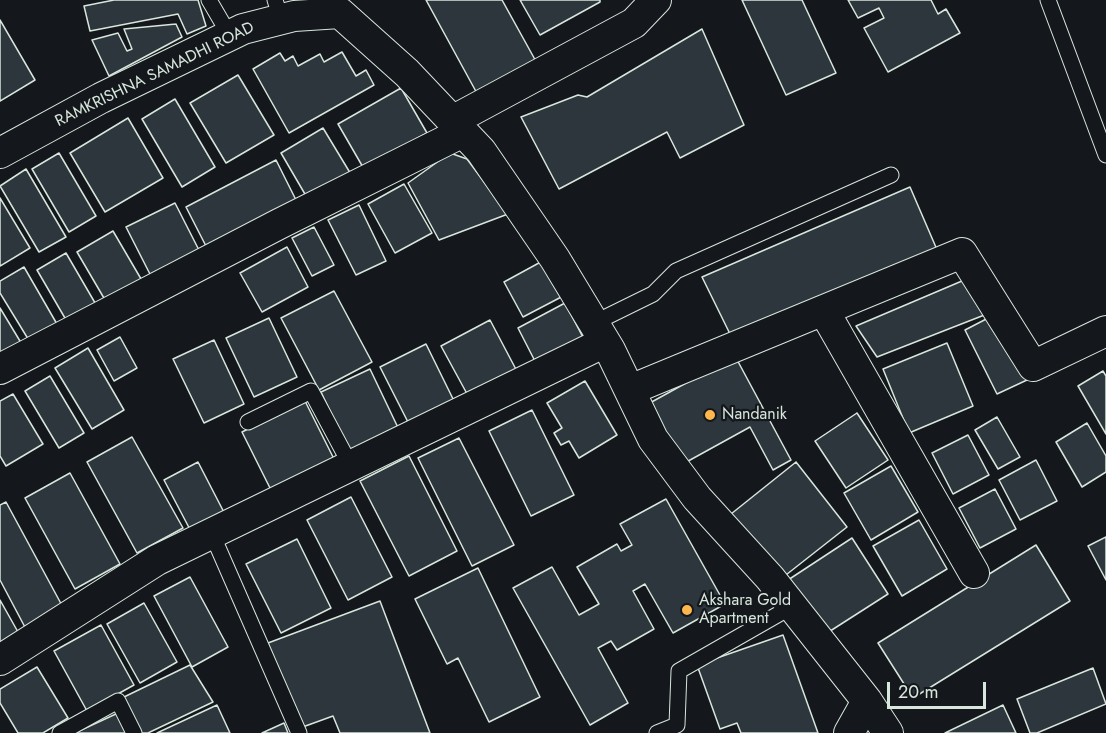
<!DOCTYPE html>
<style>
body{margin:0}
#map{position:relative;width:1106px;height:733px;overflow:hidden;background:#14181c;font-family:Jost,sans-serif}
canvas{display:block}
.scale{position:absolute;left:887px;top:682px;width:99px;height:27px;box-sizing:border-box;border:3px solid #d8e6dc;border-top:0;padding-left:8px;font-size:18px;line-height:21px;white-space:nowrap;color:#d8e6dc;-webkit-text-stroke:4px #14181c;paint-order:stroke}
</style>
<div id="map">
<canvas width="1106" height="733"></canvas>
<div class="scale">20 m</div>
</div>
<script>
const g = document.querySelector('canvas').getContext('2d');
g.lineJoin = 'round';
function paint(path, color) { g.fillStyle = color; g.fill(path, 'evenodd'); }
const shape = rows => new Path2D(rows.map(r => 'M' + r).join(''));
function trace(path, color, width, dash) { g.strokeStyle = color; g.lineWidth = width; g.lineCap = dash ? 'butt' : 'round'; g.setLineDash(dash || []); g.stroke(path); }
function drawText(font, color, halo, rows, align = 'center') {
  g.font = font + ' Jost,sans-serif'; g.lineWidth = 4.5; g.setLineDash([]); g.textBaseline = 'middle'; g.strokeStyle = halo; g.fillStyle = color; for (const [text, x, y, turn = 0] of rows) {
    g.save(); g.translate(x, y); g.rotate((+turn || 0) * Math.PI / 180); g.textAlign = isNaN(turn) ? turn : align; if (halo) g.strokeText(text, 0, 0); g.fillText(text, 0, 0); g.restore();
  }
}
const building = shape([
 [114,0,198,0,206,26,187,34,178,14,90,31,84,6,114,0],
 [426,0,502,0,538,65,479,97,426,0],
 [520,0,600,0,600,2,540,35,520,0],
 [742,0,802,0,836,73,786,95,742,0],
 [848,0,931,0,938,14,946,9,960,33,888,72,864,28,884,18,879,8,858,18,848,0],
 [0,20,35,80,0,101,0,20],
 [176,24,182,37,109,76,92,40,118,33,127,51,132,49,124,29,176,24],
 [702,29,744,125,680,158,667,132,559,189,521,117,578,95,587,97,702,29],
 [342,52,356,76,366,70,374,85,289,133,253,69,280,53,285,61,293,56,298,66,320,54,324,62,342,52],
 [238,75,274,135,226,163,190,103,238,75],
 [401,88,427,133,364,169,338,124,401,88],
 [175,99,215,167,182,187,142,119,175,99],
 [128,118,163,178,105,212,70,153,128,118],
 [323,128,352,176,309,201,281,153,323,128],
 [59,153,96,216,69,232,32,169,59,153],
 [450,153,467,159,508,214,439,240,408,183,450,153],
 [276,160,299,206,209,252,186,207,276,160],
 [26,169,66,237,39,252,0,186,26,169],
 [404,184,432,233,395,253,368,204,404,184],
 [910,187,938,252,732,338,702,277,910,187],
 [0,198,30,248,0,266,0,198],
 [175,203,203,258,154,282,126,227,175,203],
 [359,205,386,261,356,275,328,220,359,205],
 [314,227,334,265,312,276,292,238,314,227],
 [113,231,144,284,108,305,77,252,113,231],
 [287,247,308,287,262,312,240,273,287,247],
 [66,253,98,308,69,325,37,270,66,253],
 [548,258,567,294,523,317,504,282,548,258],
 [24,267,61,331,33,347,0,293,0,281,24,267],
 [969,278,992,312,877,357,856,326,969,278],
 [334,291,372,362,319,390,281,318,334,291],
 [565,303,587,345,539,369,518,328,565,303],
 [0,308,26,351,0,366,0,308],
 [994,315,1027,380,997,394,965,330,994,315],
 [269,318,297,377,254,397,226,338,269,318],
 [490,320,520,377,472,403,441,346,490,320],
 [120,337,137,368,114,381,97,350,120,337],
 [214,340,244,404,204,423,173,359,214,340],
 [947,343,973,406,909,433,883,369,947,343],
 [426,344,457,407,412,430,380,367,426,344],
 [88,348,124,410,92,429,55,368,88,348],
 [735,356,791,460,773,470,750,427,681,465,648,404,735,356],
 [370,369,402,436,353,460,321,392,370,369],
 [1103,371,1106,376,1106,434,1078,386,1103,371],
 [50,376,84,433,59,448,25,391,50,376],
 [585,381,617,435,579,458,569,441,561,445,554,433,562,428,547,403,585,381],
 [13,394,43,444,6,466,0,456,0,401,13,394],
 [305,401,338,467,275,498,242,432,305,401],
 [532,410,574,495,531,516,489,431,532,410],
 [857,413,888,460,846,488,815,441,857,413],
 [997,417,1020,457,998,469,975,430,997,417],
 [1087,423,1106,456,1106,472,1082,487,1056,442,1087,423],
 [968,435,989,475,953,494,932,453,968,435],
 [132,437,183,528,137,553,87,462,132,437],
 [459,438,514,545,472,566,418,458,459,438],
 [409,456,457,551,409,576,360,481,409,456],
 [1036,460,1057,501,1020,520,999,480,1036,460],
 [198,462,229,522,195,539,164,480,198,462],
 [796,462,847,527,777,582,726,518,796,462],
 [891,466,918,512,871,540,844,493,891,466],
 [70,473,120,564,75,589,25,498,70,473],
 [995,489,1016,529,980,548,959,508,995,489],
 [351,497,392,577,348,600,307,520,351,497],
 [666,499,725,604,673,633,645,584,633,591,654,629,617,650,611,641,598,648,628,703,590,725,513,588,552,567,579,615,599,604,577,567,617,544,621,551,632,545,620,524,666,499],
 [6,502,65,611,27,631,0,580,0,505,6,502],
 [919,520,947,569,902,596,873,546,919,520],
 [1106,537,1106,580,1088,546,1106,537],
 [852,538,888,594,824,635,788,580,852,538],
 [297,539,331,608,281,633,246,564,297,539],
 [1036,545,1070,601,913,698,878,643,1036,545],
 [478,568,540,697,489,722,458,658,447,664,415,599,478,568],
 [190,577,228,647,192,667,154,596,190,577],
 [0,600,18,632,0,643,0,600],
 [380,601,430,733,340,733,333,716,300,728,268,643,380,601],
 [144,603,177,662,140,683,107,624,144,603],
 [101,625,134,685,87,711,54,651,101,625],
 [783,635,818,733,741,733,737,723,720,729,697,665,783,635],
 [190,665,213,702,148,733,141,733,124,697,190,665],
 [37,667,68,718,43,733,18,733,0,703,0,689,37,667],
 [1093,668,1106,704,1037,733,1030,733,1017,699,1093,668],
 [217,705,230,733,157,733,217,705],
 [1003,705,1016,733,945,733,1003,705],
 [118,713,128,733,75,733,118,713],
 [284,723,288,733,262,733,284,723]
]);
paint(building, '#2c363c');
trace(building, '#d8e6dc', 1.5);
const lane = shape([
 [209,0,230,36],
 [275,0,281,19],
 [1048,0,1106,155],
 [594,323,653,294,676,271,891,175],
 [248,422,311,391,351,466],
 [212,534,299,733],
 [60,733,118,701,134,733],
 [657,733,677,725,679,671,791,607]
]);
const street = shape([
 [452,121,634,23,656,0],
 [0,153,101,98,243,29,294,16,340,13,407,73,481,151,555,259,610,350,653,439,697,498,770,578,867,701,888,733],
 [824,311,974,573],
 [0,369,279,224,463,132],
 [630,390,962,253,1033,366,1106,331],
 [0,660,157,560,605,342],
 [849,733,867,701]
]);
trace(lane, '#d8e6dc', 17);
trace(street, '#d8e6dc', 32);
trace(lane, '#14181c', 15);
trace(street, '#14181c', 30);
for (const [x, y, r, color] of [
 [710,415,6,"#ffb74d"],
 [687,610,6,"#ffb74d"]
]) { const dot = new Path2D(); dot.arc(x, y, r, 0, 2 * Math.PI); g.fillStyle = color; g.fill(dot); trace(dot, '#14181c', 2); }
drawText('16px', '#d8e6dc', '#14181c', [
 ["RAMKRISHNA SAMADHI ROAD",155,75,-26]
]);
drawText('16px', '#d8e6dc', '#14181c', [
 ["Nandanik",722,415],
 ["Akshara Gold",699,601],
 ["Apartment",699,619]
], 'left');
</script>
